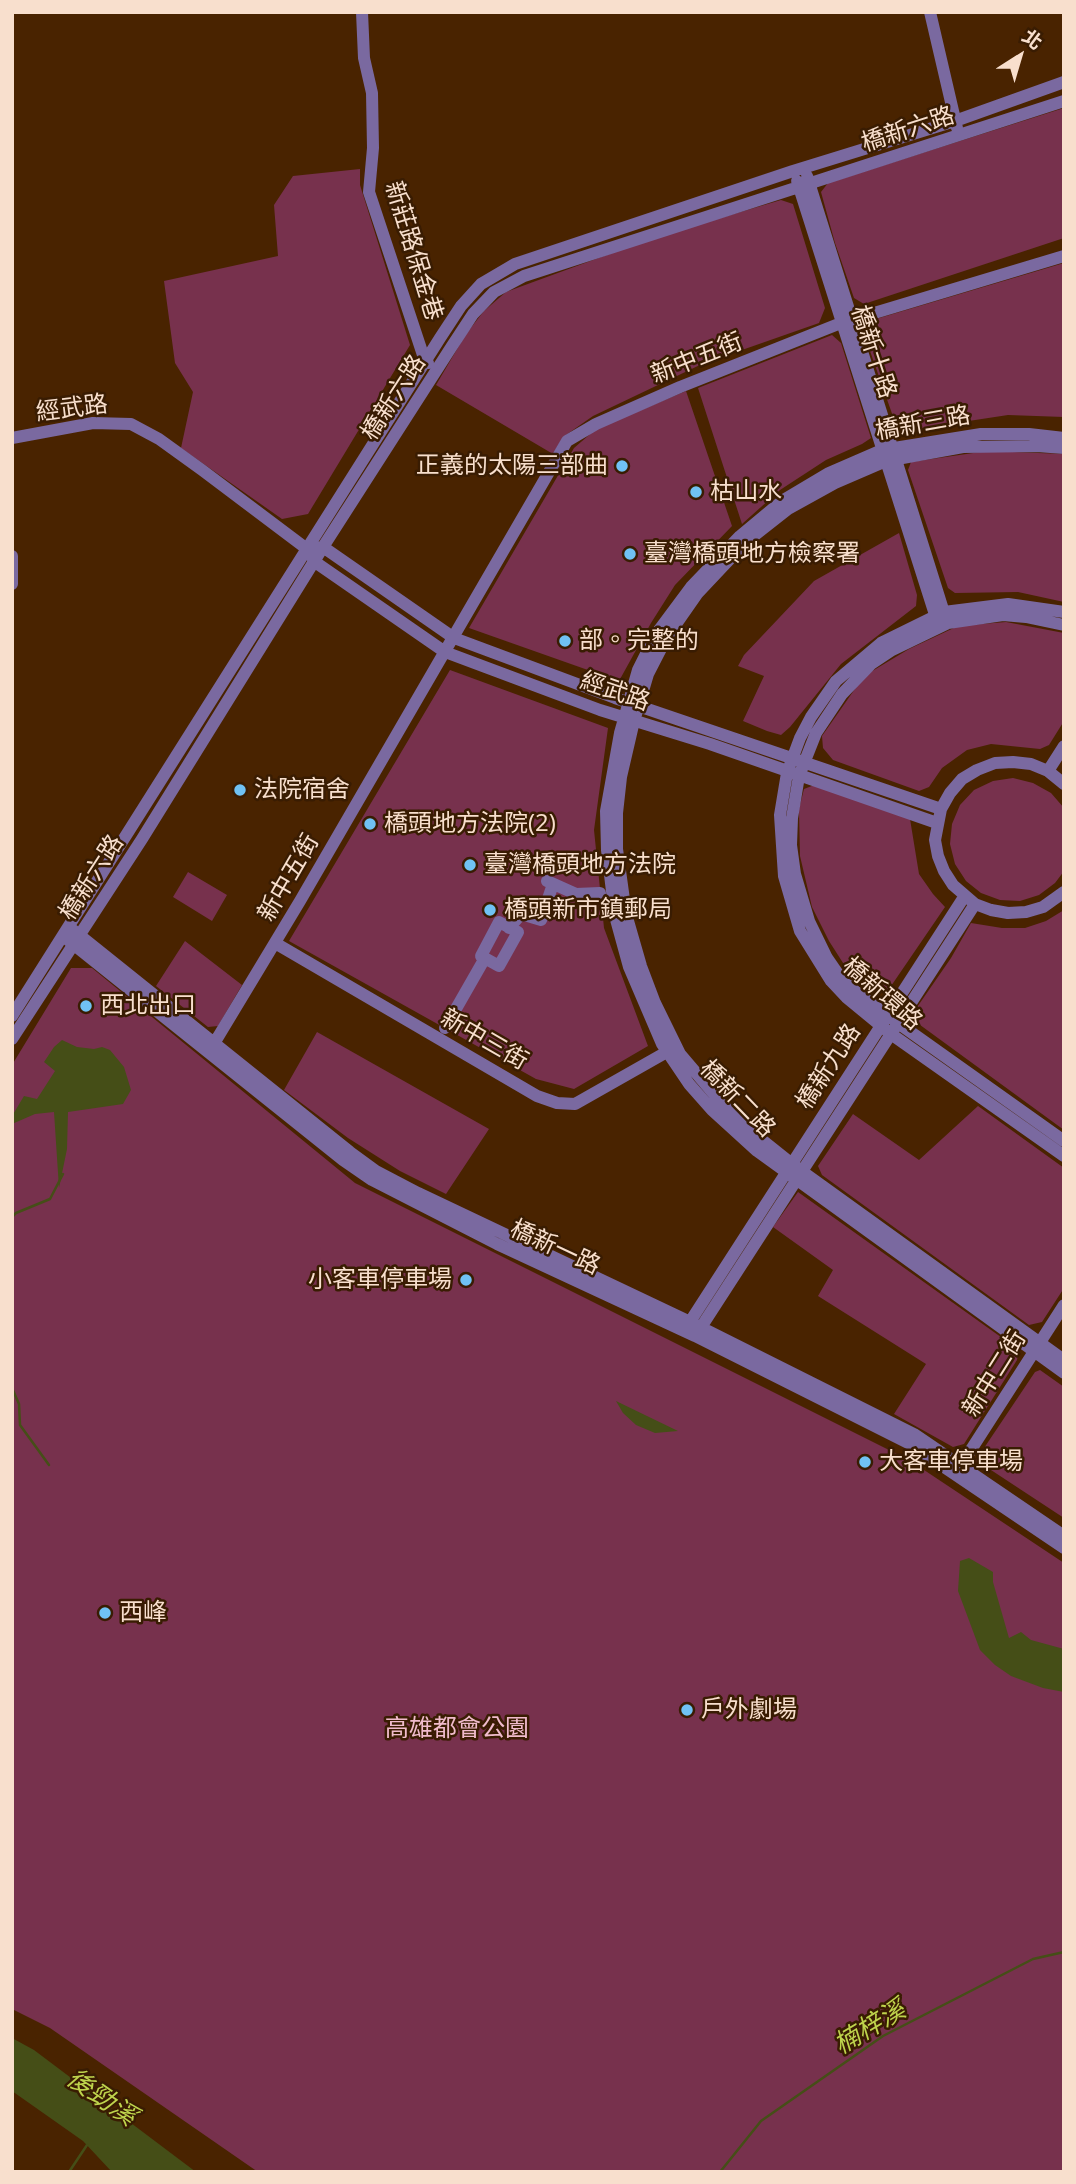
<!DOCTYPE html>
<meta charset="utf-8">
<style>
body{margin:0}
#map{position:relative;width:1076px;height:2184px;overflow:hidden;background:#492300;font-family:"Open Sans","Noto Sans TC",sans-serif}
canvas{display:block}
.frame{position:absolute;inset:0;border:14px solid #f8dfcd;pointer-events:none}
.north{position:absolute;left:985px;top:21px;width:70px;height:70px;-webkit-text-stroke:5px #391c02;paint-order:stroke;rotate:37deg;font-size:19px;font-weight:700;line-height:28px;text-align:center;color:#f8dfcd}
.north::after{content:'';display:block;margin:auto;width:24px;height:32px;background:#f8dfcd;clip-path:polygon(50% 0,100% 100%,50% 72%,0 100%)}
</style>
<div id="map">
<canvas width="1076" height="2184"></canvas>
<div class="frame"></div>
<div class="north">北</div>
</div>
<script>
const g = document.querySelector('canvas').getContext('2d');
g.lineJoin = 'round';
function paint(path, color) { g.fillStyle = color; g.fill(path, 'evenodd'); }
const shape = rows => new Path2D(rows.map(r => 'M' + r).join(''));
function trace(path, color, width, dash) { g.strokeStyle = color; g.lineWidth = width; g.lineCap = dash ? 'butt' : 'round'; g.setLineDash(dash || []); g.stroke(path); }
function drawText(font, color, halo, rows, align = 'center') {
  g.font = font + ' "Open Sans","Noto Sans TC",sans-serif'; g.lineWidth = 5; g.setLineDash([]); g.textBaseline = 'middle'; g.strokeStyle = halo; g.fillStyle = color; for (const [text, x, y, turn = 0] of rows) {
    g.save(); g.translate(x, y); g.rotate((+turn || 0) * Math.PI / 180); g.textAlign = isNaN(turn) ? turn : align; if (halo) g.strokeText(text, 0, 0); g.fillText(text, 0, 0); g.restore();
  }
}
paint(shape([
 [1064,108,1064,238,864,304,854,298,835,243,821,192,828,183],
 [360,169,360,185,410,345,308,514,282,519,181,448,193,392,175,363,164,281,278,256,274,205,293,176],
 [781,200,793,204,825,308,819,323,702,364,593,416,563,437,553,454,436,385,466,334,484,311,506,292,653,238],
 [1064,263,1064,417,1008,415,903,431,896,425,863,331,866,322],
 [832,335,841,343,871,438,862,444,826,460,780,490,742,524,698,388],
 [686,391,732,526,675,585,651,623,619,681,469,628,574,448,596,429],
 [987,451,1064,454,1064,602,1018,592,955,593,948,588,908,470,911,462],
 [899,533,917,595,916,606,841,664,790,727,781,735,767,731,743,721,764,676,738,666,744,655,814,581],
 [1006,622,1064,633,1064,721,1049,745,1040,749,991,744,967,750,942,768,929,787,919,791,833,760,823,748,822,736,864,676,909,649,958,626],
 [450,670,608,728,594,830,604,928,648,1046,574,1089,536,1079,289,941],
 [1013,778,1033,783,1051,793,1064,808,1064,871,1055,883,1039,895,1020,901,1000,900,981,893,966,881,955,864,950,844,952,824,960,805,974,790,993,781],
 [817,784,910,819,919,874,933,894,945,907,889,989,876,995,864,989,852,977,829,941,812,907,800,856,799,809,804,789],
 [188,872,227,895,212,921,173,897],
 [1064,910,1064,1130,916,1022,913,1013,951,958,971,923,1002,928,1025,928,1046,921],
 [185,941,242,985,218,1026,208,1027,156,986],
 [71,968,92,968,355,1183,909,1460,1064,1563,1064,2172,258,2172,50,2028,12,2009,12,1065],
 [317,1032,489,1129,446,1194,400,1171,348,1138,284,1090],
 [978,1106,1064,1168,1064,1288,1042,1322,1029,1325,822,1175,818,1166,853,1114,919,1160],
 [798,1192,1019,1350,1017,1360,964,1444,953,1447,894,1414,926,1364,818,1296,833,1270,773,1227],
 [1040,1370,1064,1387,1064,1518,991,1470,977,1464,976,1460,1035,1372]
]), '#77314d');
paint(shape([
 [62,1040,77,1047,94,1049,102,1047,110,1050,124,1067,131,1090,123,1104,68,1112,67,1149,59,1188,54,1112,35,1114,12,1124,12,1116,24,1096,37,1099,55,1071,44,1062,54,1047],
 [616,1401,678,1431,655,1433,636,1425,623,1413],
 [969,1558,993,1572,993,1582,1009,1638,1021,1632,1031,1640,1064,1649,1064,1692,1043,1688,1011,1676,995,1665,980,1650,958,1591,960,1561],
 [12,2038,34,2050,196,2172,112,2172,83,2141,12,2091]
]), '#454e17');
trace(shape([
 [12,1217,16,1213,50,1199,63,1174],
 [12,1388,19,1404,20,1425,49,1465],
 [69,2172,87,2145],
 [720,2172,761,2121,883,2036,1033,1959,1064,1952]
]), '#454e17', 2.5);
trace(shape([
 [362,12,364,58,372,93,373,148,369,192,425,361,428,363],
 [930,12,957,128],
 [807,176,946,619],
 [797,181,937,621],
 [12,438,93,423,131,424,159,439,202,470,307,549,315,562,445,652,600,710,710,744,937,823],
 [1064,438,1029,434,981,434,882,450,829,473,782,501,740,536,691,587,656,634,638,670,620,733,606,811,607,850,615,916,629,967,662,1044,689,1084,712,1110,757,1151,1064,1373],
 [1064,448,1037,446,963,447,886,461,835,483,788,509,746,542,697,594,667,637,648,674,634,721,621,777,617,813,617,849,626,914,641,966,655,1003,680,1054,720,1101,742,1124,792,1164,1064,1360],
 [318,548,323,547,454,638,615,698,941,809],
 [12,556,12,584],
 [1064,612,1008,604,944,612,881,643,836,681,811,717,800,738,787,773,780,815,784,876,800,931,831,981,846,997,891,1034,1064,1156],
 [1064,625,1026,617,1003,615,948,623,892,650,871,664,842,694,816,733,799,776,792,818,791,845,795,874,809,921,827,958,838,974,851,988,898,1023,1064,1141],
 [1048,771,1064,746],
 [1064,784,1048,771,1031,764,1013,762,995,763,977,770,962,779,950,793,941,809,935,840,938,856,944,871,953,885,975,904,991,910,1008,913,1026,912,1043,907,1064,892],
 [547,881,576,894,600,893],
 [499,922,518,932,499,966,481,956,499,922],
 [509,928,521,914,541,920,553,884],
 [73,930,350,1152,376,1171,418,1193,690,1322,914,1434,1064,1536],
 [68,940,343,1160,372,1180,497,1244,695,1336,910,1444,1064,1548],
 [275,943,537,1096,557,1103,575,1104,672,1049],
 [12,1016,440,338,461,306,481,284,515,264,793,171,955,121,1064,82],
 [445,1028,485,958],
 [12,1039,142,839,323,547,452,346,473,314,494,292,524,276,1064,101],
 [208,1051,218,1037,300,901,567,441,596,424,680,387,841,323,1064,256],
 [686,1328,964,897],
 [698,1332,975,904],
 [958,1470,1064,1305]
]), '#7a69a0', 12);
for (const [x, y, r, color] of [
 [622,466,7,"#70c2f4"],
 [696,492,7,"#70c2f4"],
 [630,554,7,"#70c2f4"],
 [565,641,7,"#70c2f4"],
 [240,790,7,"#70c2f4"],
 [370,824,7,"#70c2f4"],
 [470,865,7,"#70c2f4"],
 [490,910,7,"#70c2f4"],
 [86,1006,7,"#70c2f4"],
 [466,1280,7,"#70c2f4"],
 [865,1462,7,"#70c2f4"],
 [105,1613,7,"#70c2f4"],
 [687,1710,7,"#70c2f4"]
]) { const dot = new Path2D(); dot.arc(x, y, r, 0, 2 * Math.PI); g.fillStyle = color; g.fill(dot); trace(dot, '#391c02', 2.5); }
drawText('24px', '#f8dfcd', '#391c02', [
 ["橋新六路",908,130,-18],
 ["新莊路保金巷",413,251,73],
 ["橋新十路",873,352,72],
 ["新中五街",697,359,-22],
 ["橋新六路",394,398,-57],
 ["經武路",72,409,-7],
 ["橋新三路",923,424,-10],
 ["經武路",615,692,19],
 ["橋新六路",92,878,-57],
 ["新中五街",289,878,-60],
 ["橋新環路",882,994,41],
 ["新中三街",484,1040,30],
 ["橋新九路",829,1067,-57],
 ["橋新二路",737,1099,46],
 ["橋新一路",555,1248,25],
 ["新中二街",995,1374,-58]
]);
drawText('24px', '#f8dfcd', '#391c02', [
 ["正義的太陽三部曲",608,466,"right"],
 ["枯山水",710,492],
 ["臺灣橋頭地方檢察署",644,554],
 ["部。完整的",579,641],
 ["法院宿舍",254,790],
 ["橋頭地方法院(2)",384,824],
 ["臺灣橋頭地方法院",484,865],
 ["橋頭新市鎮郵局",504,910],
 ["西北出口",100,1006],
 ["小客車停車場",452,1280,"right"],
 ["大客車停車場",879,1462],
 ["西峰",119,1613],
 ["戶外劇場",701,1710]
], 'left');
drawText('24px', '#f0bbcc', '#391c02', [
 ["高雄都會公園",457,1729]
]);
drawText('italic 26px', '#bed34c', '#391c02', [
 ["楠梓溪",870,2028,-31],
 ["後勁溪",101,2098,35]
]);
</script>
